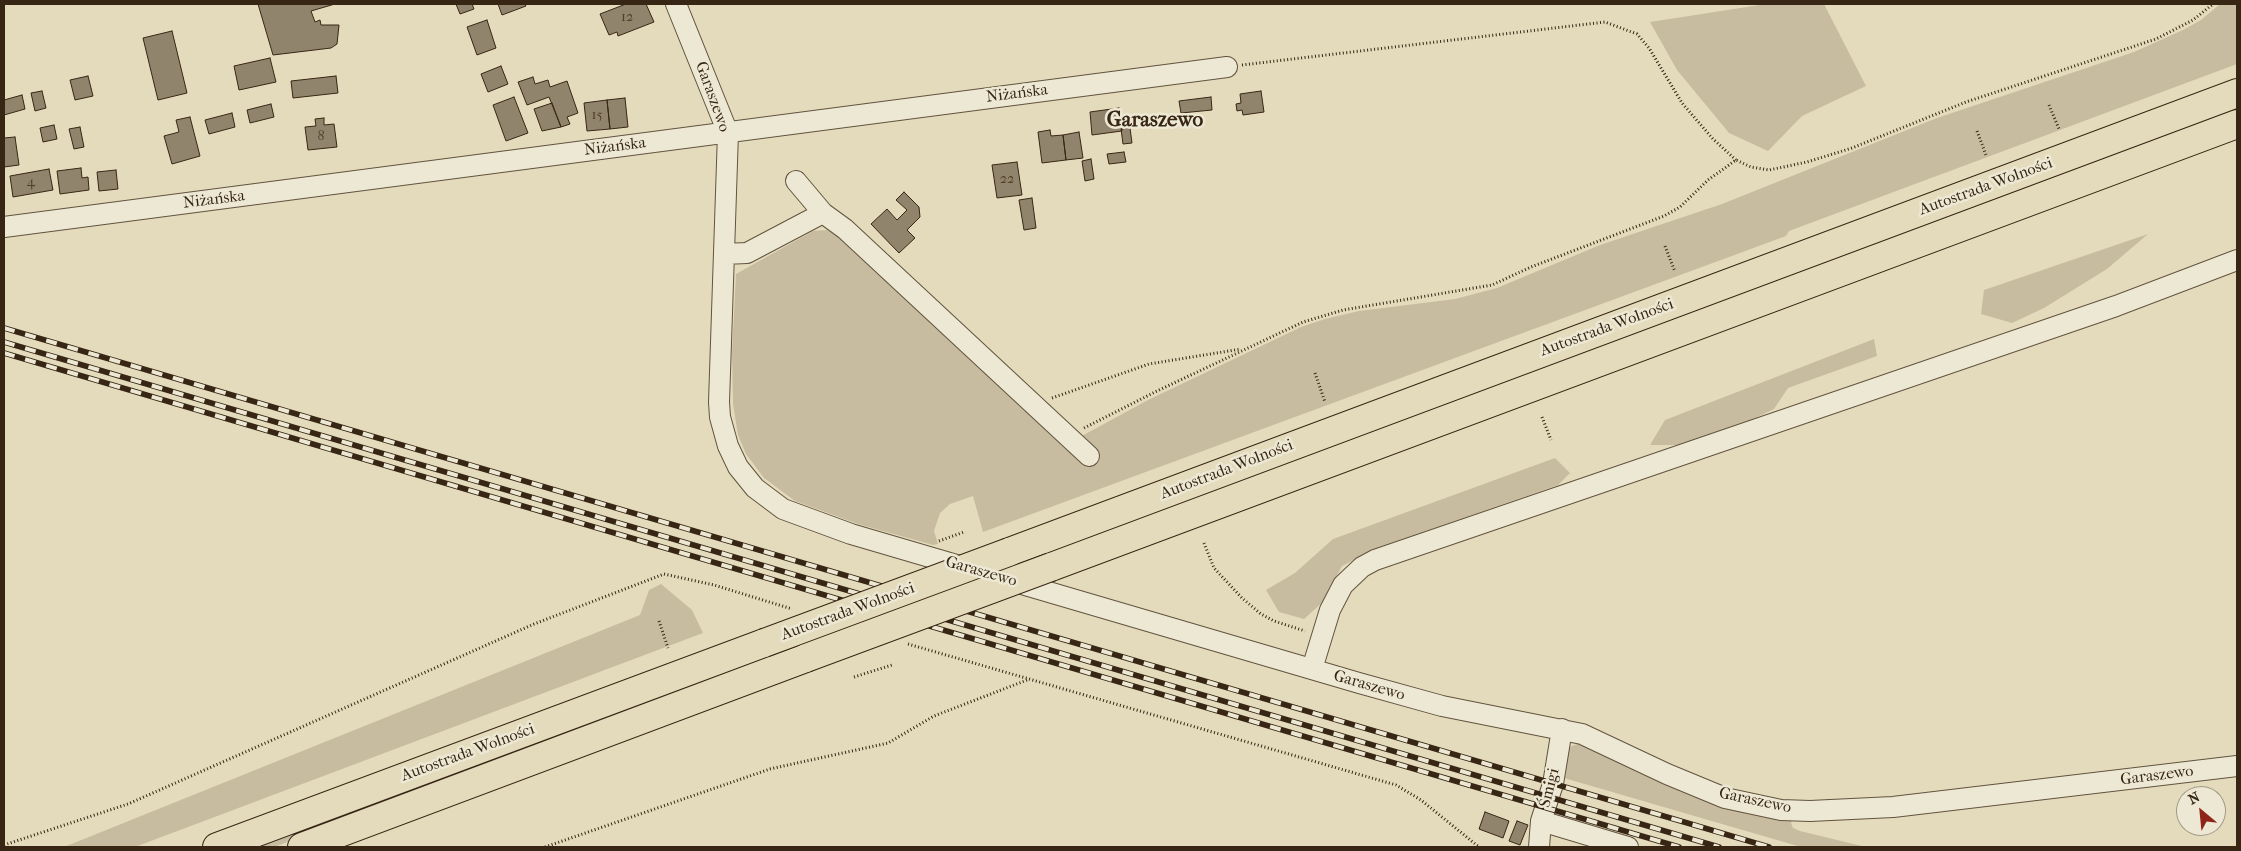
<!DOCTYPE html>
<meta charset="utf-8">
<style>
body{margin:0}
#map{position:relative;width:2241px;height:851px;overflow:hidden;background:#e4dbbd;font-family:"IM FELL French Canon",serif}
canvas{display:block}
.frame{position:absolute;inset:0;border:5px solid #372614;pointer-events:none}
.north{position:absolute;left:2176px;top:786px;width:50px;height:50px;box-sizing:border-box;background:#ede8d4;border:1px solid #a49a87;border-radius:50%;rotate:332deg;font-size:14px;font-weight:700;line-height:20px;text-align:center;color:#372614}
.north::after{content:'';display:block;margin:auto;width:18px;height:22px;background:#8f2418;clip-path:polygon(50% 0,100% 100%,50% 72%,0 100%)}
</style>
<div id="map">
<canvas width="2241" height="851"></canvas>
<div class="frame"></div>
<div class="north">N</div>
</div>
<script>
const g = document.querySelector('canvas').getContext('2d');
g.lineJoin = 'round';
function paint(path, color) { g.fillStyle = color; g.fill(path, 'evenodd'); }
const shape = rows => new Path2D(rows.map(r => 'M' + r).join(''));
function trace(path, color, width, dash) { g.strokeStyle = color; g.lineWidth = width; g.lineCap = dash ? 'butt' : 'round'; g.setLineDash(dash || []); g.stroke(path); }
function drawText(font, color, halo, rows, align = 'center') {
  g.font = font + ' "IM FELL French Canon",serif'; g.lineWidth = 5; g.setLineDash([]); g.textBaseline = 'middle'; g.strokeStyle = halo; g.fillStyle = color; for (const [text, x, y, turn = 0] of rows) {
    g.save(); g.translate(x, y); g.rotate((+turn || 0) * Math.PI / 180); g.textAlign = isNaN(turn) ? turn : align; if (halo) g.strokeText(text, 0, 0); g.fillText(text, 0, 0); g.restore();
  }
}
paint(shape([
 [1766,4,1824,4,1866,86,1802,116,1768,151,1729,133,1677,70,1650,22],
 [2220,4,2237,4,2237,64,1789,231,1786,236,983,532,973,496,950,504,940,513,934,531,938,544,933,545,858,524,795,501,764,478,746,454,738,435,733,404,732,353,736,274,813,231,827,230,835,235,838,232,1080,437,1148,400,1301,327,1325,319,1359,311,1455,299,1497,288,1600,245,1722,204,1937,118,2134,52,2183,30,2201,20],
 [2237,104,2237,113,1116,531,1112,525],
 [2148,234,2107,269,2044,308,2012,323,1981,314,1984,290],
 [1874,339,1877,356,1788,388,1774,409,1739,426,1688,445,1650,445,1665,420],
 [1555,458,1570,473,1558,485,1380,547,1342,566,1324,601,1304,619,1279,612,1266,590,1295,573,1333,539],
 [661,584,692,610,703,633,135,847,64,847,640,615,649,590],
 [721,672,722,680,274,847,251,847],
 [1579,743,1793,819,1791,823,1793,828,1800,831,1866,847,1801,847,1564,778,1568,748]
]), '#c7bca0');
const building = shape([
 [258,4,335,4,311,11,315,22,320,20,321,25,339,25,337,44,331,48,273,55,258,4],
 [456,4,472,4,474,9,460,14,456,4],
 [498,4,525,4,526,6,502,15,498,4],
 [626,4,646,4,654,22,618,36,617,32,609,35,600,14,626,4],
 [487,20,496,48,477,55,467,27,487,20],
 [172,31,187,93,158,100,143,38,172,31],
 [270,58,276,82,239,90,234,66,270,58],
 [501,66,508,84,488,92,481,74,501,66],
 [88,76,93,96,75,100,70,80,88,76],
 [336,76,338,93,293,98,291,81,336,76],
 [533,77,535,84,548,80,550,87,567,81,578,113,567,117,570,124,561,127,549,97,527,105,518,82,533,77],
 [42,91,46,108,35,111,31,93,42,91],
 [1261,91,1264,112,1243,115,1242,110,1237,111,1236,104,1241,103,1240,94,1261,91],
 [22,95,25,109,4,115,4,100,22,95],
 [514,97,528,133,506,141,493,105,514,97],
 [1211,97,1212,110,1181,113,1179,101,1211,97],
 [625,98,628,127,610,129,607,100,625,98],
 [607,100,610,129,587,131,584,103,607,100],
 [552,103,561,127,542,131,534,109,552,103],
 [271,104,274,117,250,123,247,110,271,104],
 [1119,108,1122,131,1092,135,1090,112,1119,108],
 [232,113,235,127,209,134,205,120,232,113],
 [190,117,200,156,172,164,164,136,179,132,176,120,190,117],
 [324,118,324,125,334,124,337,147,308,150,305,127,316,126,315,119,324,118],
 [54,125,57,139,43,142,40,128,54,125],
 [80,127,84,147,74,149,69,129,80,127],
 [1130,128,1132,143,1123,144,1121,129,1130,128],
 [1050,130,1051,136,1063,135,1066,160,1042,163,1038,132,1050,130],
 [1079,132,1083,158,1066,160,1063,135,1079,132],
 [15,137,19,165,4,167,4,138,15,137],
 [1124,152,1126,162,1109,164,1107,154,1124,152],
 [1091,159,1094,179,1085,181,1082,161,1091,159],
 [1017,162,1022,195,997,198,992,165,1017,162],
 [81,168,82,178,88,177,89,190,60,194,57,171,81,168],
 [49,169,53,190,13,197,10,176,49,169],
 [116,170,118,189,99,191,97,172,116,170],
 [904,192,919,207,920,217,907,230,915,238,899,253,871,224,887,209,897,220,907,210,896,200,904,192],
 [1032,198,1036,228,1024,230,1019,200,1032,198],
 [1485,812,1509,821,1503,838,1479,829,1485,812],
 [1517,821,1528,825,1520,845,1509,841,1517,821]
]);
paint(building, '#91846c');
trace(building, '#372614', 1);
const minor = shape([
 [676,4,728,133,719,402,720,417,728,446,738,467,755,488,783,509,851,534,1359,683,1442,706,1582,734,1667,774,1725,798,1781,810,1810,811,1893,807,2237,766],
 [796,181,823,213],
 [4,227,1227,67],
 [724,254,747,253,823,213,845,229,1089,456],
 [1312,669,1330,610,1343,585,1362,567,1375,560,2116,306,2237,260],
 [1541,821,1628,847],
 [1539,847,1541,821,1553,784,1562,729]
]);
const highway = shape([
 [1009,552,2237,93],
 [1051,567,2237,124],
 [217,847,764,643],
 [302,847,806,658]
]);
trace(minor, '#62533e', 22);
trace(highway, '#372614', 30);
trace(shape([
 [1242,65,1605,22,1637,34,1649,48,1682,103,1713,139,1736,160],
 [2049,105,2059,129],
 [1977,131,1986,155],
 [1665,246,1675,272],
 [1315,373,1325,402],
 [1052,398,1149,364,1241,349],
 [1542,417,1551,440],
 [1084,428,1155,392,1303,322,1343,310,1492,285,1531,267,1664,216,1680,207,1708,180,1736,160,1751,167,1769,170,1807,162,1852,148,1966,102,2156,39,2193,20,2213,4],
 [939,541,964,532],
 [1204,543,1214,568,1242,598,1261,614,1274,621,1305,631],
 [659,621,668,648],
 [908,644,1396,785,1421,800,1479,847],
 [854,677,892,665],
 [4,845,128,804,534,624,664,574,714,585,792,609],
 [545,847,770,769,888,743,934,716,1027,680]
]), '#372614', 3, [1, 2.5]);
trace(minor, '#ede8d4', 20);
trace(highway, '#e4dbbd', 28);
const rail = shape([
 [4,328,1769,847],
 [4,342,1719,847],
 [4,353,1679,847]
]);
trace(rail, '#372614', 5.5);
trace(rail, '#ede8d4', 4, [11]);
const highwayBridge = shape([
 [764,643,1009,552],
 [806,658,1051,567]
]);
trace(highwayBridge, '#372614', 30, []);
trace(highwayBridge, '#e4dbbd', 28);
drawText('14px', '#4e3e2a', null, [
 ["12",627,18],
 ["15",597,116],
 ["8",321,137],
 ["22",1007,180],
 ["4",31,183]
]);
drawText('16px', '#372614', '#ede8d4', [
 ["Niżańska",1017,94,-7],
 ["Garaszewo",712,97,70],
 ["Niżańska",615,147,-7],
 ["Autostrada Wolności",1986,187,-20],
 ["Niżańska",214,200,-7],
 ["Autostrada Wolności",1607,328,-20],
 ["Autostrada Wolności",1227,470,-21],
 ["Garaszewo",981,572,16],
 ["Autostrada Wolności",848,612,-20],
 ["Garaszewo",1369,686,16],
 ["Autostrada Wolności",468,753,-20],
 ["Garaszewo",2157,776,-7],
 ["Śmigi",1550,788,-76],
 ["Garaszewo",1755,801,12]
]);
drawText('bold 21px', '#372614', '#ede8d4', [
 ["Garaszewo",1155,121]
]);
</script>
